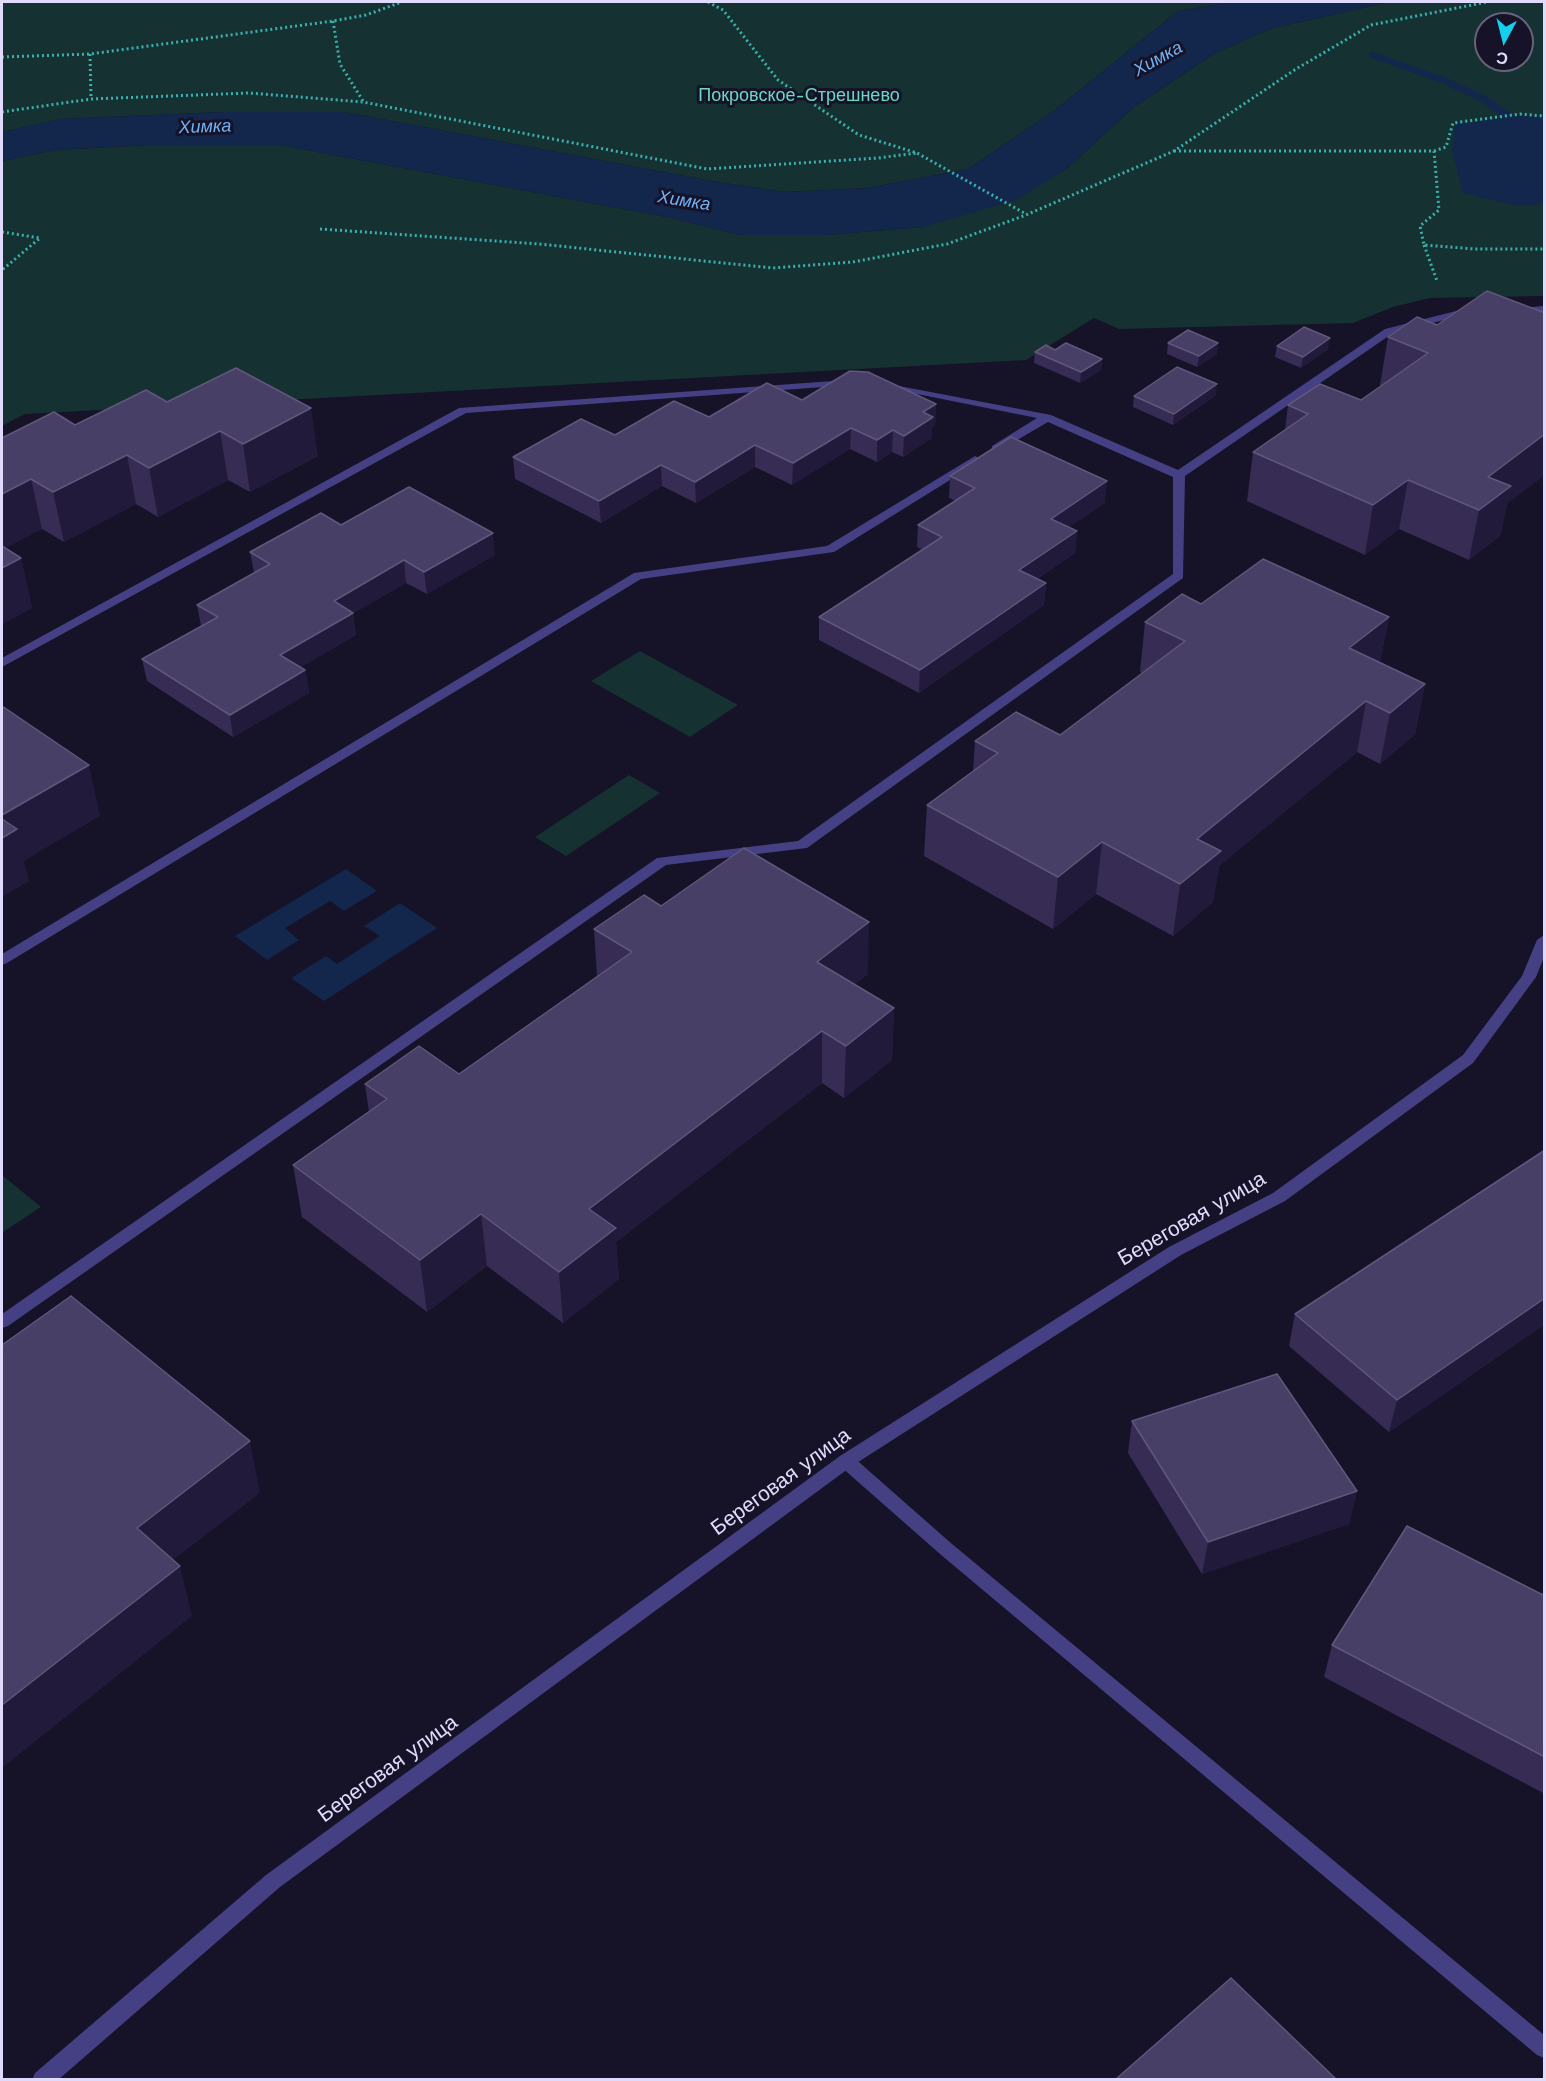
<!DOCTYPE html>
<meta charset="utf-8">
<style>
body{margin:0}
#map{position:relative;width:1546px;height:2081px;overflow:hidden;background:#161227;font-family:"Work Sans",sans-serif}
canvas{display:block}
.frame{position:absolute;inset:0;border:3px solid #e0dbfc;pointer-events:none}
.north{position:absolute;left:1474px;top:12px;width:60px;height:60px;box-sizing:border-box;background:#161227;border:2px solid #67627c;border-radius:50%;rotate:187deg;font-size:16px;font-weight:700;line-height:24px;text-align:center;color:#e0dbfc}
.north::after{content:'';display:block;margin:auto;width:21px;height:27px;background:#14d0ef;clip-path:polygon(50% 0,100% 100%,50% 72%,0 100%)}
</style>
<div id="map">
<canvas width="1546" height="2081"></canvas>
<div class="frame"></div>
<div class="north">С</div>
</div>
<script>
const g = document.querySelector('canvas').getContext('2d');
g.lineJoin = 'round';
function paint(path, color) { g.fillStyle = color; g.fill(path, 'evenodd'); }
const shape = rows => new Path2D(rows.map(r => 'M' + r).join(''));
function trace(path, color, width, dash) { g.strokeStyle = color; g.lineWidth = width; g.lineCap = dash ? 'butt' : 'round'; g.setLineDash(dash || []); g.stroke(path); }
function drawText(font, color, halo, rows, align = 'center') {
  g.font = font + ' "Work Sans",sans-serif'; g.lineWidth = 6; g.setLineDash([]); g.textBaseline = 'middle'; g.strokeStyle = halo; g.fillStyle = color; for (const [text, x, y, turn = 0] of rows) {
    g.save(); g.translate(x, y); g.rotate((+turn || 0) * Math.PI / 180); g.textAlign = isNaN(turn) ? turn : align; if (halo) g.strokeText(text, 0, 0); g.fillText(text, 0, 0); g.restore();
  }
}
paint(shape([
 [2,2,1233,2,1178,11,1055,110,968,169,868,188,784,192,711,181,344,112,223,112,61,119,2,132],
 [1389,2,1544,2,1544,296,1430,298,1393,307,1353,323,1119,329,1094,318,1026,360,25,414,2,426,2,161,55,150,149,145,280,145,672,218,740,235,825,235,923,227,1065,170,1134,107,1217,52,1273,28],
 [1486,24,1522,24,1522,60,1486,60],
 [640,651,738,705,690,737,591,681],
 [629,775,660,793,566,856,535,837],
 [2,1175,41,1207,2,1233]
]), '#153131');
paint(shape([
 [1233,2,1389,2,1273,28,1217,52,1134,107,1065,170,1016,200,923,227,825,235,740,235,672,218,280,145,149,145,55,150,2,161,2,132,60,119,223,112,344,112,711,181,784,192,868,188,968,169,1055,110,1178,11],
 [1520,116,1544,117,1544,204,1517,206,1463,193,1452,149,1455,124],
 [346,869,377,891,344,911,330,901,285,928,299,940,267,960,235,936],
 [400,903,437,928,324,1001,291,978,326,956,337,964,380,936,364,926]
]), '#13264b');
paint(shape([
 [1373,52,1447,78,1490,98,1516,117,1510,121,1506,120,1482,102,1439,82,1369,57,1369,53,1373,52]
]), '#13264b');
trace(shape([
 [708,2,723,10,778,80,859,135,917,153,1026,214],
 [333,21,340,64,363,101],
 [90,54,91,99],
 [2,57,90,54,333,21,366,15,402,2],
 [2,112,91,99,249,93,363,102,707,169,878,158,917,153],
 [1174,151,1434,151,1446,147,1453,123,1520,114,1544,116],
 [1434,151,1439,210,1420,226,1424,245,1475,249,1544,249],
 [320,229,539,244,772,268,853,262,947,244,1026,215,1174,151,1296,69,1371,25,1487,2],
 [2,232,40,238,2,270],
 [1424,245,1437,281]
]), '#39b2af', 3, [2, 3]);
paint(shape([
 [1544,306,1544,312,1518,314,1513,311,1518,308,1544,306],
 [1470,310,1474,311,1474,315,1456,317,1393,333,1185,476,1183,578,807,848,666,865,8,1326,2,1328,2,1314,657,858,798,841,1173,574,1173,477,1048,422,1000,450,992,450,992,446,1037,418,882,387,878,386,878,382,1051,415,1178,470,1385,329,1456,311,1470,310],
 [847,380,851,381,851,385,466,413,2,667,2,658,459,408,847,380],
 [975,456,979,458,979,462,834,552,641,579,7,963,2,965,2,954,634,573,827,546,975,456],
 [846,1454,852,1456,952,1544,1544,2035,1544,2058,1537,2055,940,1554,840,1466,837,1461,840,1456,846,1454]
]), '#454083');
paint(shape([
 [1544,935,1544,957,1536,977,1473,1063,1285,1201,1181,1255,852,1466,280,1887,58,2080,32,2080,35,2073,266,1875,840,1456,1169,1247,1273,1193,1463,1055,1522,976,1537,940,1544,935]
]), '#454083');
paint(shape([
 [1417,317,1507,504,1500,536,1469,560,1399,529,1365,555,1247,501,1253,452,1285,430,1288,405,1361,400,1382,386,1380,385,1388,337],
 [1168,343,1217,354,1197,367,1167,354],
 [1277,346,1328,349,1301,368,1275,357],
 [1055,350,1102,359,1101,370,1080,383,1034,363,1035,352],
 [1216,395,1173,425,1133,407,1134,396],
 [802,400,936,404,935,425,932,427,932,438,903,457,892,452,877,462,850,449,792,485,755,467,696,503,662,486,601,523,515,479,513,457,615,435],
 [167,402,318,456,250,492,228,480,158,517,136,504,64,542,42,529,4,548,21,558,32,608,2,624,2,438,75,425],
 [950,476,1105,503,1069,527,1077,531,1075,553,1037,579,1046,583,1044,605,919,693,819,640,819,617,923,550,917,547,918,525,956,501,949,498],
 [341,525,495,555,427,594,406,583,353,613,356,635,301,667,305,670,309,693,233,737,147,681,142,659,201,626,197,605,254,573,250,552],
 [1201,604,1389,617,1380,662,1425,684,1415,734,1380,764,1357,752,1219,866,1213,902,1173,936,1096,894,1053,929,924,856,927,805,973,771,975,741,1060,735,1142,673,1140,672,1145,622],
 [661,906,868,974,855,984,894,1008,892,1060,844,1098,822,1083,616,1242,619,1279,563,1323,487,1266,427,1312,302,1217,293,1165,369,1112,365,1084,459,1074,597,977,594,929],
 [1545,1150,1545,1324,1389,1432,1289,1346,1295,1314],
 [1132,1421,1357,1491,1349,1524,1202,1574,1128,1453],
 [1545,1596,1545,1794,1324,1677,1332,1645]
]), '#362c54');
paint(shape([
 [1330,338,1328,349,1301,368,1303,357],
 [1218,343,1217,354,1197,367,1199,356],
 [1102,359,1101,370,1080,383,1081,372],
 [1217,384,1216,395,1173,425,1174,414],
 [936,404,935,425,932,427,932,438,903,457,904,436,923,412],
 [311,408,318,456,250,492,243,444],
 [851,428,850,449,792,485,793,463],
 [893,430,892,452,877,462,877,440],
 [220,431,228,480,158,517,149,468],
 [1545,434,1545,475,1507,504,1500,536,1469,560,1479,510,1488,477],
 [755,445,755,467,696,503,695,482],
 [127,455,136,504,64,542,53,492],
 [661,465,662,486,601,523,599,501],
 [31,479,42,529,2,550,2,494],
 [1408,480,1399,529,1365,555,1373,505],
 [1107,481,1105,503,1049,541,1051,519],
 [1077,531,1075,553,1018,592,1019,570],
 [493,533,495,555,427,594,424,572],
 [21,558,32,608,2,624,2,568],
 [404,560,406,583,353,613,356,635,284,677,280,655,334,601],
 [1046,583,1044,605,919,693,920,670],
 [1389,617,1379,668,1349,648],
 [305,670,309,693,233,737,230,715],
 [1425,684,1415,734,1380,764,1390,713],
 [1366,701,1357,752,1219,866,1213,902,1173,936,1180,884,1197,839],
 [89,765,100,816,24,861,29,881,2,897,2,815],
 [1102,842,1096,894,1053,929,1058,877],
 [869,922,868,974,817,1013,817,962],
 [894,1008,892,1060,844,1098,846,1046],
 [822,1031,822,1083,616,1242,619,1279,563,1323,559,1272,589,1209],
 [481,1214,487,1266,427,1312,420,1260],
 [1545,1298,1545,1324,1389,1432,1397,1400],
 [250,1441,260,1493,150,1578,137,1528],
 [1357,1491,1349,1524,1202,1574,1208,1542],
 [180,1566,192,1616,2,1768,2,1705]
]), '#211a3a');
const building = shape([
 [1487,291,1545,313,1545,434,1488,477,1511,486,1479,510,1408,480,1373,505,1253,452,1308,414,1288,405,1320,384,1361,400,1428,353,1388,337,1417,317,1437,325,1487,291],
 [1304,327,1330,338,1303,357,1277,346,1304,327],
 [1188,330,1218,343,1199,356,1168,343,1188,330],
 [1066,343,1102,359,1081,372,1035,352,1046,345,1055,350,1066,343],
 [1177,367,1217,384,1174,414,1134,396,1177,367],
 [236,368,311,408,243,444,220,431,149,468,127,455,53,492,31,479,2,494,2,438,54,412,75,425,146,390,167,402,236,368],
 [850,371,868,372,936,404,923,412,933,417,904,436,893,430,877,440,851,428,793,463,755,445,695,482,661,465,599,501,513,457,581,419,615,435,674,401,709,417,767,383,802,400,850,371],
 [1011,437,1107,481,1051,519,1077,531,1019,570,1046,583,920,670,819,617,942,537,918,525,975,488,950,476,1011,437],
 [409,487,493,533,424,572,404,560,334,601,353,613,280,655,305,670,230,715,142,659,218,617,197,605,270,564,250,552,321,513,341,525,409,487],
 [2,546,21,558,2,568,2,546],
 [1263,559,1389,617,1349,648,1425,684,1390,713,1366,701,1197,839,1221,851,1180,884,1102,842,1058,877,927,805,998,753,975,741,1016,712,1060,735,1185,641,1145,622,1182,594,1201,604,1263,559],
 [2,706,89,765,2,815,2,706],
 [2,819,17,829,2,838,2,819],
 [744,848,869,922,817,962,894,1008,846,1046,822,1031,589,1209,616,1228,559,1272,481,1214,420,1260,293,1165,387,1099,365,1084,419,1046,459,1074,632,952,594,929,644,895,661,906,744,848],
 [1545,1150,1545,1298,1397,1400,1295,1314,1545,1150],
 [71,1296,250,1441,137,1528,180,1566,2,1705,2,1345,71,1296],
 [1277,1374,1357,1491,1208,1542,1132,1421,1277,1374],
 [1407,1526,1545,1596,1545,1757,1332,1645,1407,1526],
 [1231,1978,1336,2079,1116,2079,1231,1978]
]);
paint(building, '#483f66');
trace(building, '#60577d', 1.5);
drawText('italic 18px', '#70b2f5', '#161227', [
 ["Химка",1158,59,-29],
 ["Химка",205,127,-2],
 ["Химка",684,201,9]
]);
drawText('18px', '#6bd8c1', '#161227', [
 ["Покровское-Стрешнево",799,96]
]);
drawText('21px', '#e0dbfc', '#161227', [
 ["Береговая улица",1192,1219,-30],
 ["Береговая улица",781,1482,-36],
 ["Береговая улица",388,1769,-36]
]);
</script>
